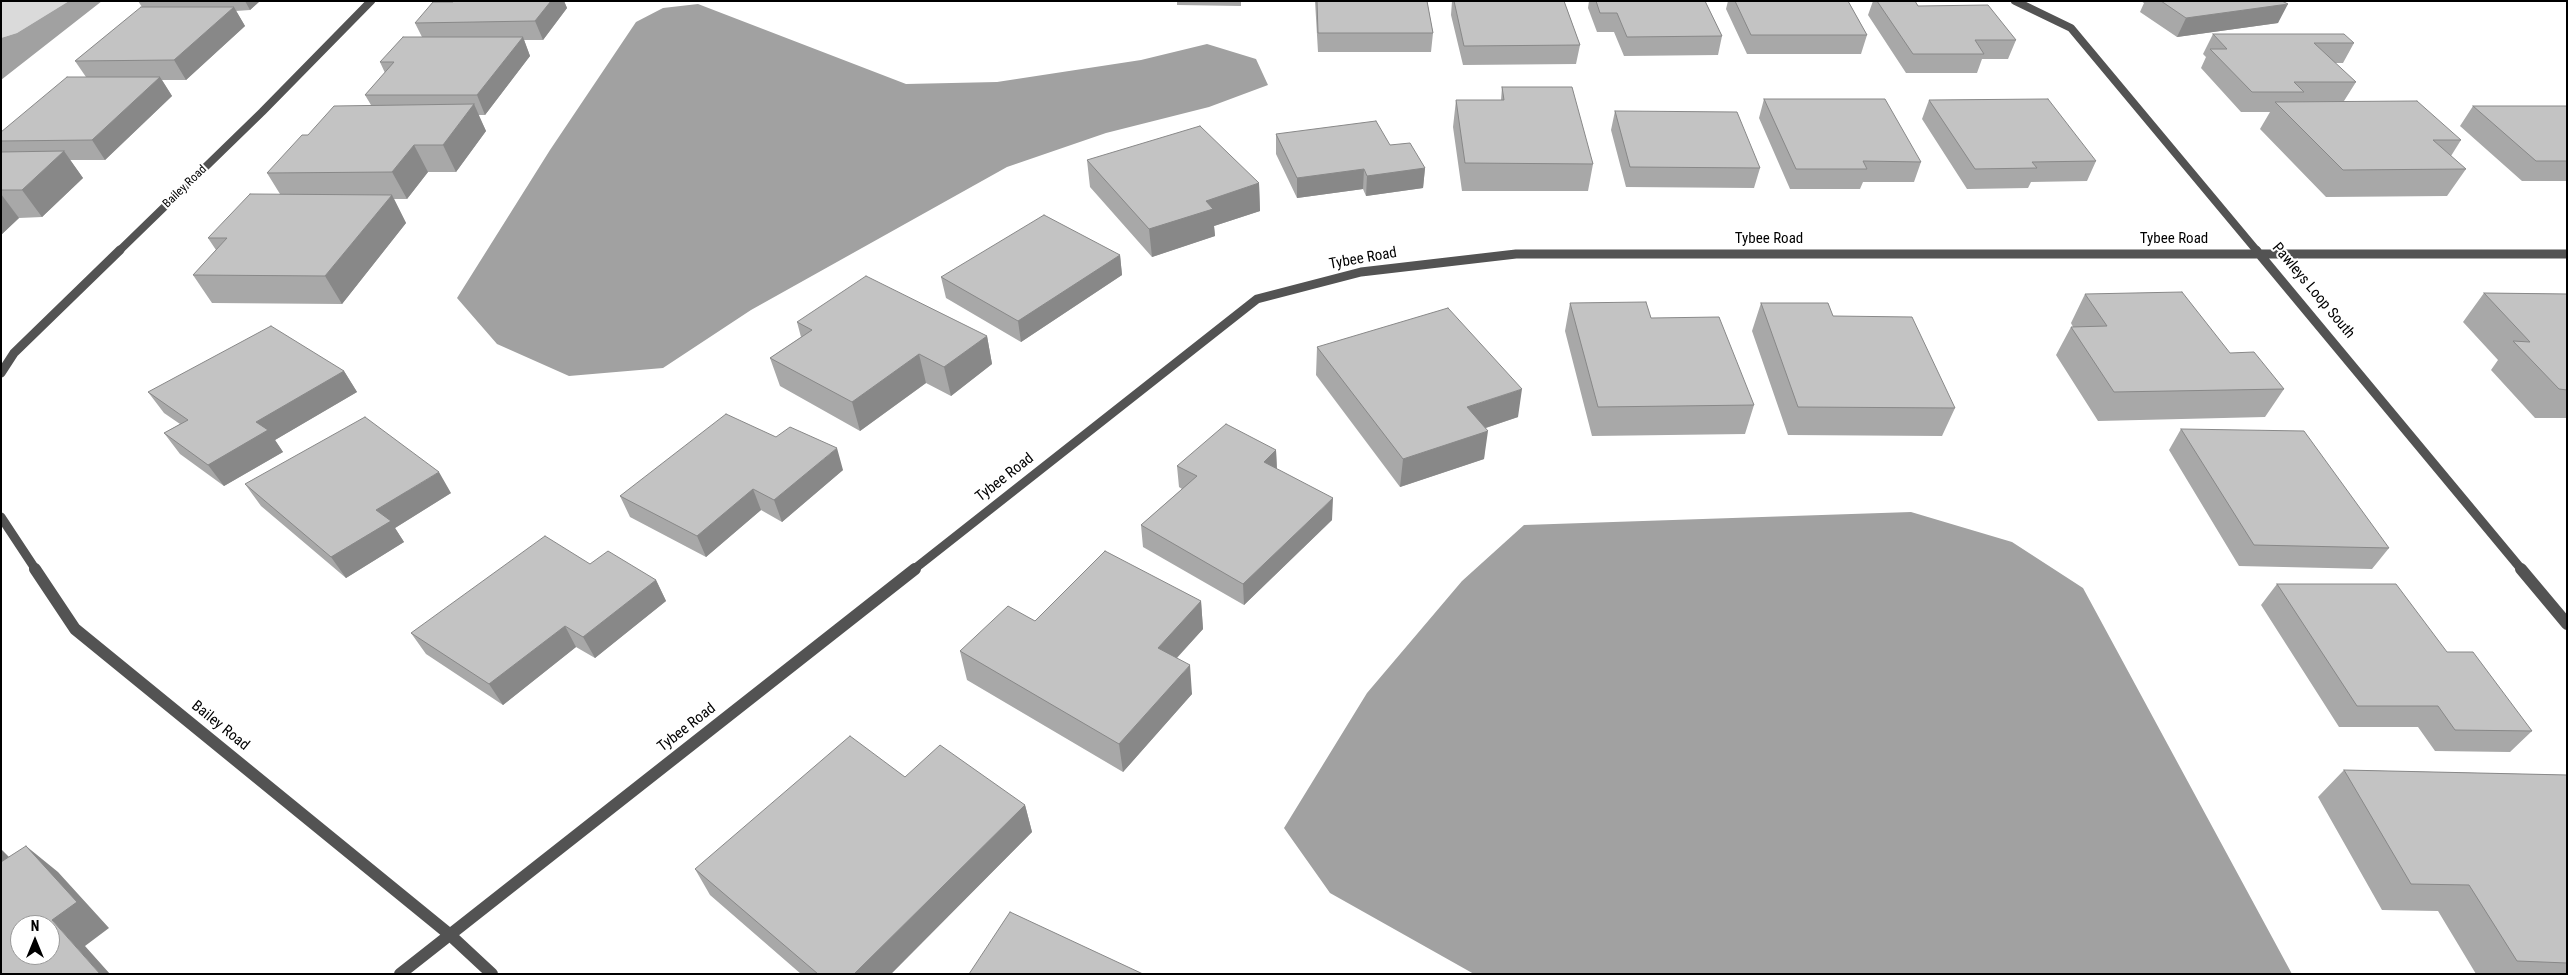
<!DOCTYPE html>
<style>
body{margin:0}
#map{position:relative;width:2568px;height:975px;overflow:hidden;background:#fff;font-family:"Roboto Condensed",sans-serif}
canvas{display:block}
.frame{position:absolute;inset:0;border:2px solid #000;pointer-events:none}
.north{position:absolute;left:10px;top:915px;width:50px;height:50px;box-sizing:border-box;background:#fff;border:1px solid #999;border-radius:50%;rotate:0deg;font-size:14px;font-weight:700;line-height:20px;text-align:center;color:#000}
.north::after{content:'';display:block;margin:auto;width:18px;height:22px;background:#000;clip-path:polygon(50% 0,100% 100%,50% 72%,0 100%)}
</style>
<div id="map">
<canvas width="2568" height="975"></canvas>
<div class="frame"></div>
<div class="north">N</div>
</div>
<script>
const g = document.querySelector('canvas').getContext('2d');
g.lineJoin = 'round';
function paint(path, color) { g.fillStyle = color; g.fill(path, 'evenodd'); }
const shape = rows => new Path2D(rows.map(r => 'M' + r).join(''));
function trace(path, color, width, dash) { g.strokeStyle = color; g.lineWidth = width; g.lineCap = dash ? 'butt' : 'round'; g.setLineDash(dash || []); g.stroke(path); }
function drawText(font, color, halo, rows, align = 'center') {
  g.font = font + ' "Roboto Condensed",sans-serif'; g.lineWidth = 4; g.setLineDash([]); g.textBaseline = 'middle'; g.strokeStyle = halo; g.fillStyle = color; for (const [text, x, y, turn = 0] of rows) {
    g.save(); g.translate(x, y); g.rotate((+turn || 0) * Math.PI / 180); g.textAlign = isNaN(turn) ? turn : align; if (halo) g.strokeText(text, 0, 0); g.fillText(text, 0, 0); g.restore();
  }
}
paint(shape([
 [1,1,69,1,17,33,1,38]
]), '#dadada');
paint(shape([
 [69,1,102,1,1,80,1,38,17,33],
 [698,4,906,84,997,82,1141,60,1207,44,1256,59,1268,85,1209,107,1106,133,1007,167,751,310,663,368,569,376,497,344,457,298,550,150,636,22,663,8],
 [1911,512,2012,542,2083,588,2292,974,1474,974,1330,893,1284,828,1367,693,1462,581,1524,525]
]), '#a1a1a1');
trace(shape([
 [2015,1,2071,28,2257,251],
 [119,251,262,112,371,1]
]), '#535353', 8);
trace(shape([
 [2256,250,2522,570],
 [1,373,14,353,120,250],
 [1,517,36,570],
 [913,570,1257,299,1361,272,1516,254,2567,254]
]), '#535353', 9);
trace(shape([
 [35,569,75,629,449,934,492,974],
 [2521,569,2567,624],
 [400,974,915,569]
]), '#535353', 12);
paint(shape([
 [138,1,260,1,250,10,236,11,245,26,186,80,162,80,172,96,105,160,70,160,83,178,42,217,19,218,1,235,1,132,86,77,75,61,142,7],
 [454,1,564,1,567,8,543,40,524,40,530,56,485,115,478,115,486,131,456,172,428,172,407,199,394,199,406,223,342,304,212,303,193,275,216,250,208,238,280,194,267,173,308,135,371,105,365,95,385,73,380,62,422,37,415,23],
 [1177,1,1241,1,1241,6,1177,5],
 [1315,1,1427,1,1433,33,1431,52,1318,52],
 [1452,1,1564,1,1580,45,1576,64,1463,65,1451,15],
 [1589,1,1705,1,1722,36,1718,55,1624,56,1614,32,1597,32,1588,8],
 [1728,1,1848,1,1867,35,1861,54,1747,54,1726,9],
 [1873,1,1915,1,1918,6,2016,40,2008,59,1982,59,1977,73,1906,73,1868,15],
 [2141,1,2282,1,2278,23,2177,37,2140,12,2144,3],
 [2213,34,2354,43,2343,63,2334,63,2356,82,2344,101,2461,140,2451,156,2466,169,2447,196,2326,197,2260,129,2270,112,2241,112,2201,68,2206,57,2203,54],
 [1502,87,1593,164,1588,191,1462,191,1453,127,1456,100,1501,100],
 [1764,99,1921,162,1914,182,1863,182,1860,189,1790,189,1759,118],
 [1929,100,2096,161,2087,181,2031,182,2028,188,1967,189,1922,119],
 [2473,106,2567,106,2567,181,2522,181,2460,126],
 [1615,111,1760,168,1754,188,1626,187,1611,130],
 [1276,134,1390,145,1425,168,1423,188,1366,196,1363,189,1297,198,1276,154],
 [1087,160,1259,183,1260,211,1214,226,1215,236,1152,257,1090,187],
 [1120,255,1122,275,1021,342,946,298,941,277],
 [2484,293,2567,294,2567,418,2535,418,2491,370,2498,360,2463,322],
 [2085,294,2230,353,2284,389,2265,417,2098,421,2056,355,2071,327,2073,327,2071,323],
 [1570,303,1754,405,1745,434,1592,436,1565,331],
 [1761,303,1833,316,1955,408,1942,436,1788,435,1752,331],
 [797,322,987,336,992,364,951,396,926,383,860,431,780,386,770,358,801,337],
 [1317,347,1518,417,1486,428,1484,459,1400,487,1316,375],
 [344,371,357,392,275,440,283,452,224,486,180,454,164,433,180,424,164,413,148,392],
 [2181,429,2389,548,2372,569,2239,566,2169,450],
 [776,437,843,470,782,522,761,510,706,557,630,517,620,496],
 [1276,450,1277,469,1332,520,1244,605,1143,547,1141,525,1182,489,1179,487,1177,466],
 [245,484,451,493,395,528,404,542,346,578,261,506],
 [590,564,656,580,666,601,595,658,576,647,503,705,426,654,411,633],
 [2277,584,2447,652,2532,731,2510,752,2435,751,2418,727,2339,727,2261,605],
 [1201,601,1203,629,1177,658,1192,694,1123,772,967,680,960,651,1035,621],
 [2344,770,2567,775,2567,974,2476,974,2438,911,2382,910,2318,797],
 [905,777,1025,805,1032,832,891,974,801,974,710,895,695,869]
]), '#a8a8a8');
paint(shape([
 [245,1,260,1,250,10],
 [551,1,564,1,567,8,543,40,535,21],
 [2288,4,2278,23,2177,37,2186,18],
 [234,7,245,26,186,80,174,60],
 [523,37,530,56,485,115,477,95],
 [160,77,172,96,105,160,92,140],
 [474,104,486,131,456,172,443,145],
 [414,145,428,172,407,199,392,172],
 [64,151,83,178,42,217,22,190],
 [1425,168,1423,188,1366,196,1367,176],
 [1364,169,1363,189,1297,198,1297,178],
 [1259,183,1260,211,1214,226,1215,236,1152,257,1149,229,1206,201],
 [1,194,19,218,1,235],
 [392,195,406,223,342,304,325,276],
 [1120,255,1122,275,1021,342,1018,321],
 [987,336,992,364,951,396,944,367],
 [919,354,926,383,860,431,852,402],
 [344,371,357,392,275,440,283,452,224,486,208,465,256,422],
 [1522,389,1518,417,1464,435,1467,407],
 [1488,431,1484,459,1400,487,1403,459],
 [837,448,843,470,782,522,774,500],
 [1276,450,1277,472,1264,462],
 [439,472,451,493,395,528,404,542,346,578,331,557,376,510],
 [753,489,761,510,706,557,697,536],
 [1333,498,1332,520,1244,605,1243,584],
 [656,580,666,601,595,658,583,637],
 [1201,601,1203,629,1160,676,1158,648],
 [565,626,576,647,503,705,489,684],
 [1190,665,1192,694,1123,772,1119,744],
 [1025,805,1032,832,891,974,854,974],
 [26,846,58,872,109,928,85,946,110,974,100,974,52,920],
 [1,849,9,857,1,863]
]), '#888');
const building = shape([
 [454,1,551,1,535,21,415,23,433,2,453,2,454,1],
 [1317,1,1427,1,1433,33,1318,33,1317,1],
 [1454,1,1564,1,1580,45,1464,46,1454,1],
 [1596,1,1705,1,1722,36,1627,37,1617,13,1600,13,1596,1],
 [1735,1,1848,1,1867,35,1751,35,1735,1],
 [1877,1,1915,1,1918,6,1988,5,2016,40,1975,40,1984,54,1913,54,1877,1],
 [2161,1,2282,1,2288,4,2186,18,2161,1],
 [141,7,234,7,174,60,75,61,141,7],
 [2213,34,2344,34,2354,43,2314,43,2356,82,2294,82,2304,92,2252,92,2210,49,2227,49,2213,34],
 [403,37,523,37,477,95,365,95,394,62,380,62,403,37],
 [67,77,160,77,92,140,1,141,1,132,67,77],
 [1502,87,1572,87,1593,164,1465,163,1456,100,1504,100,1502,87],
 [1764,99,1885,99,1921,162,1863,161,1867,169,1796,169,1764,99],
 [2048,99,2096,161,2032,162,2037,168,1975,169,1929,100,2048,99],
 [2417,101,2461,140,2433,140,2466,169,2343,170,2275,102,2417,101],
 [474,104,443,145,414,145,392,172,267,173,302,135,308,135,334,106,474,104],
 [2473,106,2567,106,2567,161,2536,161,2473,106],
 [1615,111,1737,112,1760,168,1630,167,1615,111],
 [1376,121,1390,145,1410,143,1425,168,1367,176,1364,169,1297,178,1276,134,1376,121],
 [1200,126,1259,183,1206,201,1213,209,1149,229,1087,160,1200,126],
 [64,151,22,190,1,190,1,152,64,151],
 [250,194,392,195,325,276,193,275,227,238,208,238,250,194],
 [1044,215,1120,255,1018,321,941,277,1044,215],
 [866,276,987,336,944,367,919,354,852,402,770,358,812,330,797,322,866,276],
 [2182,292,2230,353,2254,352,2284,389,2114,392,2071,327,2107,326,2085,294,2182,292],
 [2484,293,2567,294,2567,390,2559,389,2513,341,2530,342,2484,293],
 [1646,302,1651,318,1719,317,1754,405,1598,407,1570,303,1646,302],
 [1761,303,1828,303,1833,316,1912,317,1955,408,1798,407,1761,303],
 [1448,308,1522,389,1467,407,1488,431,1403,459,1317,347,1448,308],
 [271,326,344,371,256,422,268,430,208,465,164,433,188,420,148,392,271,326],
 [726,414,776,437,790,427,837,448,774,500,753,489,697,536,620,496,726,414],
 [365,417,439,472,376,510,391,521,331,557,245,484,365,417],
 [1226,424,1276,450,1264,462,1333,498,1243,584,1141,525,1197,476,1177,466,1226,424],
 [2181,429,2304,431,2389,548,2254,545,2181,429],
 [545,536,590,564,608,551,656,580,583,637,565,626,489,684,411,633,545,536],
 [1105,551,1201,601,1158,648,1190,665,1119,744,960,651,1008,606,1035,621,1105,551],
 [2277,584,2396,584,2447,652,2473,652,2532,731,2455,730,2438,706,2357,706,2277,584],
 [850,736,905,777,940,745,1025,805,854,974,818,974,695,869,850,736],
 [2344,770,2567,775,2567,963,2517,961,2469,885,2411,884,2344,770],
 [26,846,77,902,52,920,100,974,1,974,1,862,26,846],
 [20,925,50,925,50,955,20,955,20,925],
 [1010,912,1143,974,969,974,1010,912]
]);
paint(building, '#c3c3c3');
trace(building, '#888', 1);
drawText('12px', '#000', '#fff', [
 ["Bailey Road",185,187,-44]
]);
drawText('15px', '#000', '#fff', [
 ["Tybee Road",1769,239],
 ["Tybee Road",2174,239],
 ["Tybee Road",1363,259,-10],
 ["Pawleys Loop South",2313,291,50],
 ["Tybee Road",1005,478,-38],
 ["Bailey Road",220,726,39],
 ["Tybee Road",687,728,-38]
]);
</script>
